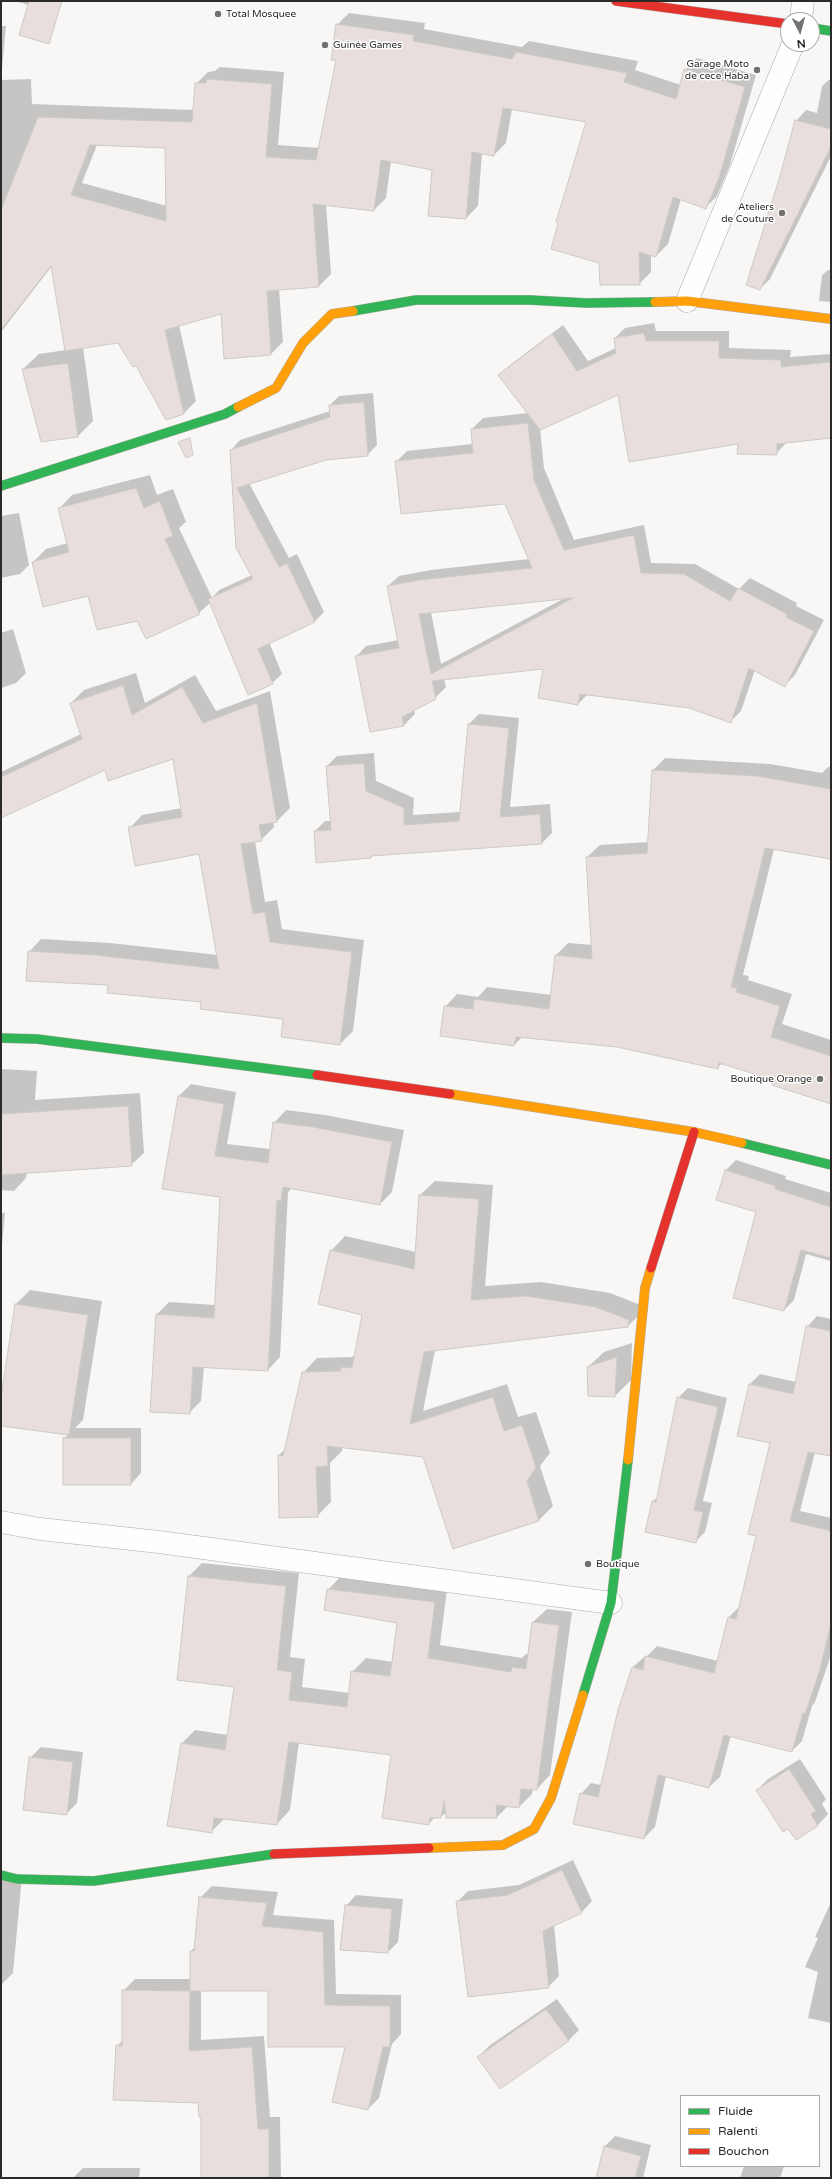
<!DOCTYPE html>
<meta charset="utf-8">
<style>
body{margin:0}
#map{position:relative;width:832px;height:2179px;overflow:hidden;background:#f9f7f5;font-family:"Varela Round",sans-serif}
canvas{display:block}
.frame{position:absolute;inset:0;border:2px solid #2b2a29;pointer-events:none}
.legend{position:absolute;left:680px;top:2095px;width:140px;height:72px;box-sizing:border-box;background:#fff;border:1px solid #aaaaa9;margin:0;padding:5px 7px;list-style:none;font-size:12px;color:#2b2a29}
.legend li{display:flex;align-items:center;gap:8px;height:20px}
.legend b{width:20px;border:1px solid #aaaaa9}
.north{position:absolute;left:780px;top:12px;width:40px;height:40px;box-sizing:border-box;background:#fff;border:1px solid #aaaaa9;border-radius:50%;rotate:174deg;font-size:11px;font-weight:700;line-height:16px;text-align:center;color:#2b2a29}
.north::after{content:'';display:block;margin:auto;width:14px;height:18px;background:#737270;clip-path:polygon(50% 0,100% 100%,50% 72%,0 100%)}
</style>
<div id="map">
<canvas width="832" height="2179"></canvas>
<div class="frame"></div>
<ul class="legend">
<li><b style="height:5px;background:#30b455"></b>Fluide</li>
<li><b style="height:5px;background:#ff9f0a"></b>Ralenti</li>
<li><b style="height:5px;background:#e5322d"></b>Bouchon</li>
</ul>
<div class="north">N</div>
</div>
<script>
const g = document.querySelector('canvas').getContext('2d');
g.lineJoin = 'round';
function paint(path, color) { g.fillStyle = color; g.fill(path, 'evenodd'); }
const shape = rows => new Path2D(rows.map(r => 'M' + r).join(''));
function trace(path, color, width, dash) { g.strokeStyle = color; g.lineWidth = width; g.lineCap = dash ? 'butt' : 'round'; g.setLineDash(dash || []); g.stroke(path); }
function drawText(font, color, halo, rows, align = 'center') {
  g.font = font + ' "Varela Round",sans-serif'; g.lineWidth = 3; g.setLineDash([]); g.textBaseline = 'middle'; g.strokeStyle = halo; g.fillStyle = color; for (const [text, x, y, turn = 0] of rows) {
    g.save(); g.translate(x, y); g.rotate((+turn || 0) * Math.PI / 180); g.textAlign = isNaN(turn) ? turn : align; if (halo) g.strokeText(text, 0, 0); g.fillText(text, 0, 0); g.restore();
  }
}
paint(shape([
 [15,1,62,1,51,12],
 [349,13,425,23,424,29,522,47,529,41,638,61,635,70,681,85,685,70,697,58,756,75,730,165,717,196,705,208,681,199,668,244,656,256,651,254,651,272,639,284,600,262,587,122,512,109,506,143,494,155,482,153,478,206,466,218,433,169,391,161,386,198,374,210,326,204,331,274,319,286,279,289,283,342,271,354,222,312,179,325,196,401,184,413,136,365,118,342,83,347,93,421,78,436,23,369,39,354,66,350,52,266,1,332,1,80,31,79,32,104,194,110,196,84,208,72,215,71,220,67,284,72,278,145,320,148,337,59,337,25],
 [97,145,166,147,167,206,82,183],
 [1,26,6,26,1,80],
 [831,78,831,156,770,279,760,289,781,176,796,121,806,110,817,113,822,86],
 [828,270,831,270,831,302,819,301,822,275],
 [654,323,656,331,729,331,729,348,791,350,790,357,831,354,831,437,787,442,776,454,739,442,619,393,540,428,544,468,574,540,644,525,651,563,695,564,739,589,750,578,797,603,796,606,824,620,795,675,785,685,755,670,741,711,731,721,689,707,588,694,578,704,544,668,444,678,446,687,435,698,414,710,415,714,404,725,356,657,366,646,399,640,388,586,399,576,431,570,529,559,505,503,396,462,407,451,473,444,472,429,483,418,528,413,499,375,510,365,563,325,588,361,616,348,615,338,625,328],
 [565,598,441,664,431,612],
 [373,393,377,445,367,455,326,459,249,483,289,558,297,554,324,612,314,622,269,642,282,674,272,683,211,602,199,613,138,620,88,595,33,562,46,549,68,543,59,509,72,495,150,475,157,495,173,489,186,522,179,528,212,598,219,590,252,575,237,548,231,450,240,440,330,411,330,405,339,396],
 [19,513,29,565,20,574,1,578,1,516],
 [13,629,26,673,16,683,1,688,1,633],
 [136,673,145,703,195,675,216,711,270,691,290,808,277,821,273,822,274,827,261,840,255,841,265,902,277,900,282,929,364,940,353,1031,340,1044,284,1018,109,984,29,952,41,939,110,943,218,955,200,853,130,828,142,815,182,808,174,758,105,769,1,815,1,772,81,734,71,703,84,690],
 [479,714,519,718,510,807,550,804,552,833,542,843,373,855,370,858,315,831,325,821,331,821,327,766,337,756,374,753,376,781,414,798,413,815,460,812,469,724],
 [665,758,770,764,822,773,828,767,831,767,831,858,774,849,743,975,749,976,748,980,792,994,782,1024,831,1040,831,1103,775,1079,722,1063,718,1068,618,1046,523,1036,514,1045,445,1007,457,994,478,997,487,987,552,995,556,955,568,943,593,945,587,857,600,845,649,842,653,770],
 [1,1069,37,1071,35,1100,140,1093,144,1153,131,1165,27,1172,26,1178,14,1191,1,1190],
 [191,1084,236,1092,227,1144,270,1149,274,1123,286,1110,325,1115,404,1130,392,1192,380,1204,292,1188,288,1192,280,1357,268,1370,204,1366,201,1401,189,1413,157,1314,169,1302,215,1305,221,1196,179,1096],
 [736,1160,786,1176,785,1179,831,1193,831,1261,806,1254,794,1300,784,1310,757,1212,717,1199,726,1170],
 [435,1181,493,1185,485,1286,541,1282,610,1293,643,1306,642,1312,628,1326,435,1350,423,1411,507,1384,518,1417,536,1412,550,1453,540,1466,553,1506,539,1520,454,1547,424,1456,342,1447,342,1451,330,1463,331,1502,317,1516,279,1455,286,1448,303,1373,317,1358,352,1357,356,1353,364,1314,331,1251,345,1236,416,1252,420,1195],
 [1,1213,5,1213,1,1256],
 [30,1290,102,1301,83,1420,75,1428,141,1428,141,1473,131,1484,64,1438,69,1434,1,1425,1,1402,16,1304],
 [817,1316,831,1319,831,1456,815,1452,800,1511,831,1518,831,1653,829,1661,815,1702,812,1706,802,1741,792,1751,731,1735,720,1777,709,1787,666,1776,655,1827,644,1838,581,1794,591,1783,601,1785,619,1711,633,1667,644,1657,646,1657,657,1646,718,1661,728,1618,739,1607,757,1536,771,1443,750,1384,760,1374,796,1382,807,1327],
 [632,1343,631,1380,615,1396,588,1367,604,1352],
 [688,1388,727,1398,703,1501,712,1503,705,1532,695,1542,646,1531,653,1501,658,1497,678,1398],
 [202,1563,299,1573,290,1657,305,1659,302,1687,350,1693,352,1672,366,1658,393,1662,398,1622,328,1590,341,1576,447,1589,440,1645,522,1658,526,1654,529,1655,533,1622,547,1609,572,1612,550,1775,537,1789,533,1788,532,1794,519,1807,508,1806,497,1817,447,1811,441,1817,435,1817,429,1824,392,1754,299,1742,290,1810,277,1824,225,1818,211,1832,182,1743,195,1730,228,1735,235,1687,189,1576],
 [41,1747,83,1752,77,1803,66,1814,30,1758],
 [800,1759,826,1799,822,1804,828,1814,818,1825,796,1839,757,1790,768,1779],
 [573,1860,592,1901,582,1912,554,1925,559,1976,548,1987,457,1902,468,1891,519,1885],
 [1,1876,22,1876,13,1973,1,1985],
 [212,1886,278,1892,273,1915,334,1920,336,1994,401,1995,401,2034,392,2044,379,2098,368,2109,346,2046,269,1990,201,1990,201,2040,264,2036,270,2117,280,2117,281,2178,202,2178,202,2116,199,2102,117,2046,123,2040,123,1991,135,1979,191,1979,191,1951,195,1947,200,1898],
 [356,1895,403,1899,398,1942,388,1952,346,1906],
 [831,1902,831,2023,808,2018,818,1972,805,1967,818,1938,815,1937],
 [557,1999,579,2030,568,2041,478,2057,489,2046],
 [615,2136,651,2145,643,2178,597,2178,604,2147],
 [744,2166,784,2166,780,2178,740,2178],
 [83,2168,140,2168,139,2178,73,2178]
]), '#0003');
const building = shape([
 [29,1,62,1,49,44,19,35,29,1],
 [336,24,414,35,413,41,512,59,516,52,627,73,624,82,676,99,684,69,745,87,719,178,706,209,673,197,656,257,639,252,640,285,600,285,599,263,551,249,558,223,556,222,586,122,503,108,494,156,472,152,466,219,428,216,432,170,381,160,374,211,313,204,319,287,267,291,271,355,224,359,221,314,165,330,184,414,166,420,136,366,133,367,118,343,65,351,51,266,1,330,1,210,38,117,192,122,195,83,206,83,207,79,272,84,266,157,316,160,336,60,331,60,336,24],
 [90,145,165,148,166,221,71,195,90,145],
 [795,120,831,129,831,147,760,290,746,285,780,176,795,120],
 [644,333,646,341,719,341,719,358,781,360,781,367,831,362,831,438,777,444,777,455,737,454,738,444,629,462,618,395,540,430,498,375,552,334,577,371,616,353,614,338,644,333],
 [68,363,78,437,41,442,22,369,68,363],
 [364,402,368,456,326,460,237,488,279,567,287,563,315,622,258,649,273,684,248,695,208,599,253,579,236,548,230,450,330,417,329,405,364,402],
 [528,423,534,480,564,550,634,535,641,573,684,574,730,601,738,588,787,614,786,617,814,631,785,687,749,668,731,723,689,708,580,694,578,705,538,698,543,669,432,681,436,699,402,717,404,726,370,732,355,656,399,648,387,586,419,580,532,568,505,504,401,514,395,461,473,453,471,429,528,423],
 [573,598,431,674,419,614,573,598],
 [190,438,193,455,186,458,178,442,190,438],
 [136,488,144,508,160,501,173,536,165,539,200,614,146,639,137,621,97,630,88,596,43,607,32,562,69,552,58,508,136,488],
 [123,685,132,715,182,687,203,723,257,703,277,822,259,825,262,841,241,844,253,914,265,912,270,942,352,952,340,1045,281,1037,283,1019,200,1009,201,1002,107,993,108,985,26,981,28,951,96,955,219,969,199,854,135,866,128,827,182,817,173,759,108,781,105,770,1,818,1,777,82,739,70,703,123,685],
 [468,724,509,728,500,817,540,814,542,844,371,856,371,858,316,863,314,831,331,830,326,766,364,763,366,791,404,808,404,825,459,821,468,724],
 [652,770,757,776,831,789,831,859,765,848,731,987,737,988,736,992,780,1006,771,1037,831,1056,831,1104,772,1085,774,1080,719,1063,718,1069,617,1047,516,1037,514,1046,440,1036,444,1006,473,1009,474,999,549,1009,555,955,592,959,586,857,647,853,652,770],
 [178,1096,224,1104,215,1156,268,1163,273,1122,313,1127,392,1142,380,1205,283,1187,281,1201,277,1200,268,1371,193,1367,190,1414,150,1412,156,1314,214,1318,220,1197,162,1189,178,1096],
 [128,1106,132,1166,1,1175,1,1114,128,1106],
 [725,1170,776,1186,775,1189,831,1207,831,1258,801,1250,784,1311,733,1298,756,1212,716,1200,725,1170],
 [419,1195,479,1199,471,1300,526,1296,596,1307,629,1320,628,1327,424,1352,410,1424,493,1397,504,1431,522,1425,536,1468,527,1481,539,1521,453,1549,423,1457,327,1446,328,1466,316,1467,318,1517,279,1518,278,1455,283,1456,302,1372,340,1371,341,1367,352,1368,362,1315,318,1304,330,1250,414,1269,419,1195],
 [15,1304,88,1315,69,1435,1,1426,1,1397,15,1304],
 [806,1326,831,1331,831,1456,808,1452,790,1521,831,1531,831,1624,819,1673,805,1714,803,1713,792,1752,724,1735,709,1788,658,1775,644,1839,573,1824,580,1793,598,1797,618,1710,632,1667,643,1670,645,1656,714,1673,728,1617,736,1619,756,1536,748,1534,770,1443,737,1436,749,1384,793,1394,806,1326],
 [617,1357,615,1397,588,1396,587,1367,617,1357],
 [677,1397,718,1407,694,1510,703,1512,696,1543,645,1532,652,1501,656,1502,677,1397],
 [63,1438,131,1438,131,1485,63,1485,63,1438],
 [188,1576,286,1586,277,1670,292,1672,289,1700,347,1707,351,1671,390,1676,397,1623,324,1610,327,1589,435,1602,428,1658,511,1672,512,1667,526,1669,532,1622,559,1625,537,1790,521,1789,519,1808,496,1805,497,1818,446,1818,444,1801,441,1818,430,1818,429,1825,382,1818,391,1755,289,1742,277,1825,214,1818,212,1833,167,1826,181,1743,225,1750,234,1687,177,1680,188,1576],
 [29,1757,73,1762,67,1815,23,1810,29,1757],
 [789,1769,816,1811,811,1814,818,1826,796,1840,788,1829,783,1832,756,1790,789,1769],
 [562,1870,582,1913,543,1931,549,1988,468,1997,456,1901,508,1895,562,1870],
 [199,1897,267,1903,262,1926,323,1932,325,2005,390,2006,390,2047,383,2047,368,2110,332,2102,345,2047,268,2047,268,1991,190,1991,190,1951,194,1951,199,1897],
 [345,1905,392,1909,388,1953,340,1950,345,1905],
 [122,1990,190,1991,189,2051,252,2047,258,2129,269,2129,269,2178,201,2178,201,2117,199,2117,198,2103,113,2100,116,2045,122,2046,122,1990],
 [546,2009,569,2041,500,2089,477,2057,546,2009],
 [604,2146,641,2156,635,2178,596,2178,604,2146]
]);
paint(building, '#e8dfdc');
trace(building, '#cbcac9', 1);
const street = shape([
 [801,20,803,1],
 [687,301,793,44],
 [1,1522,40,1529,159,1542,611,1603]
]);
const fast = shape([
 [812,28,831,31],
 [353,311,416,300,530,300,586,303,655,302],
 [1,486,225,414,238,407],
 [1,1038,37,1039,317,1075],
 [742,1143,831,1165],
 [583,1695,611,1603,628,1460],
 [1,1875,17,1879,94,1881,274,1854]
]);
const slow = shape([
 [655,302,687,301,831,319],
 [238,407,276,388,303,343,332,314,353,311],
 [450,1094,694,1132,742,1143],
 [628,1460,645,1288,651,1268],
 [429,1848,503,1845,534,1829,551,1798,583,1695]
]);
const jam = shape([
 [616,1,788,24],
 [317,1075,450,1094],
 [651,1268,694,1132],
 [274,1854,429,1848]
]);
trace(street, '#acaba9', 23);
trace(fast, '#acaba9', 10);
trace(slow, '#acaba9', 10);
trace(jam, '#acaba9', 10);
trace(street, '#fefefe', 22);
trace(fast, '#30b455', 9);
trace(slow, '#ff9f0a', 9);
trace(jam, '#e5322d', 9);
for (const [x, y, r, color] of [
 [218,14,4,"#737270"],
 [325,45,4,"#737270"],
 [757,70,4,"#737270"],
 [782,213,4,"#737270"],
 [820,1079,4,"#737270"],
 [588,1564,4,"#737270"]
]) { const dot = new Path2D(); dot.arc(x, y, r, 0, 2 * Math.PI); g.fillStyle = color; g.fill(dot); trace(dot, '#fff', 1.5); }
drawText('10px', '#2b2a29', '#fff', [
 ["Total Mosquee",226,14],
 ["Guinée Games",333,45],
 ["Garage Moto",749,64,"right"],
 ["de cece Haba",749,76,"right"],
 ["Ateliers",774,207,"right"],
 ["de Couture",774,219,"right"],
 ["Boutique Orange",812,1079,"right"],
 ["Boutique",596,1564]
], 'left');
</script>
